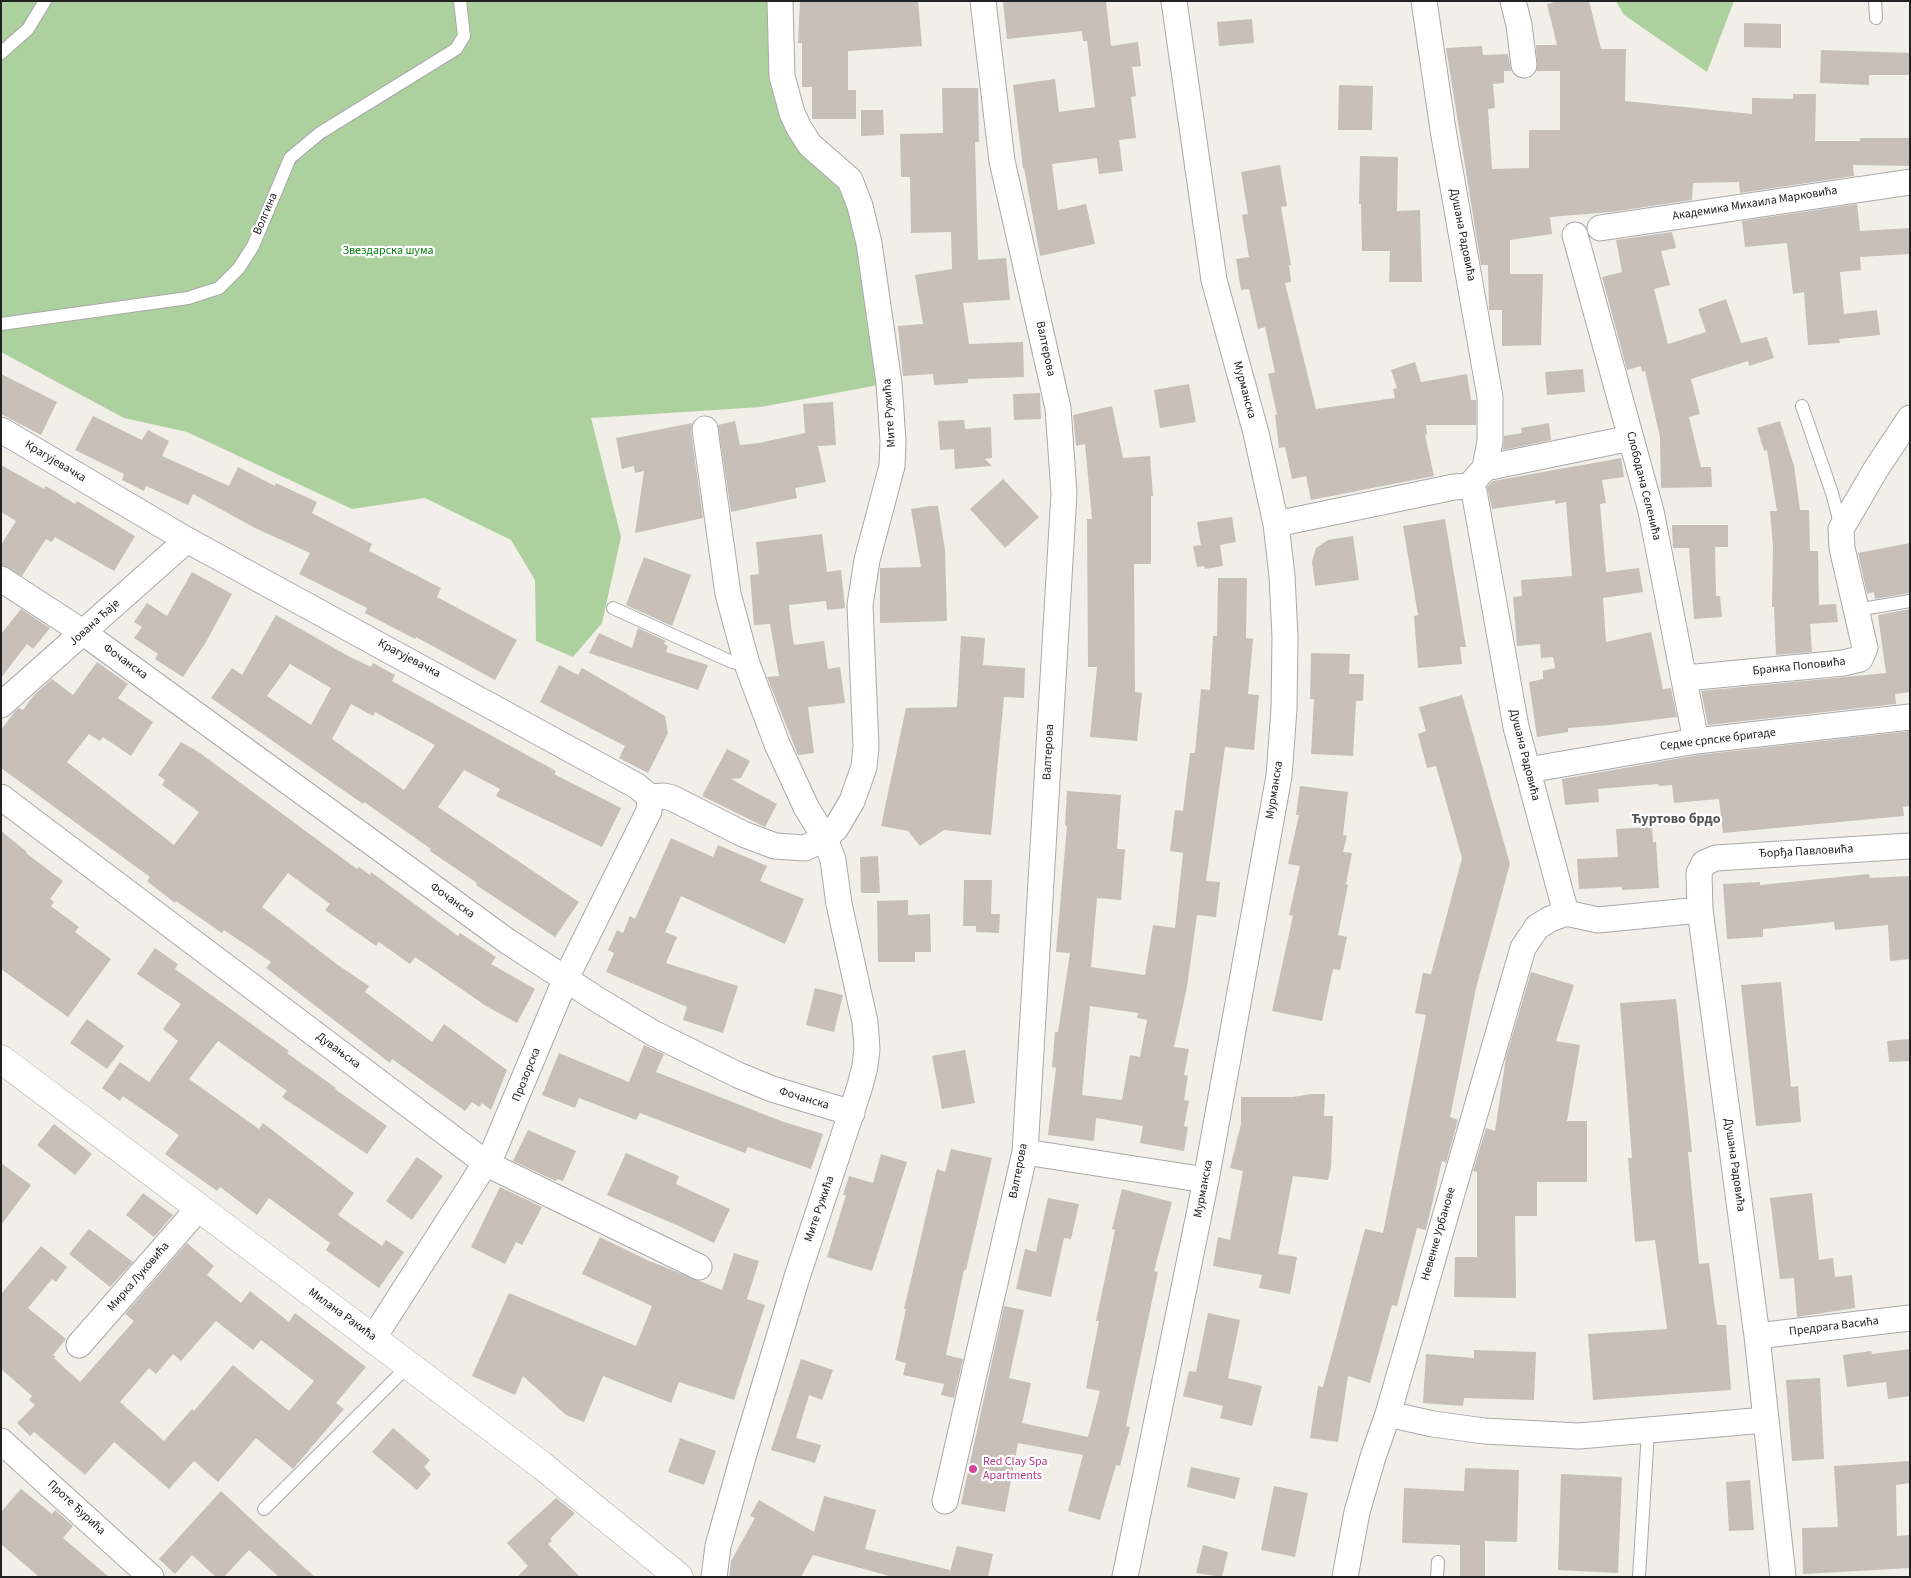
<!DOCTYPE html>
<meta charset="utf-8">
<style>
body{margin:0}
#map{position:relative;width:1911px;height:1578px;overflow:hidden;background:#f2efe9;font-family:"Source Sans 3",sans-serif}
canvas{display:block}
.frame{position:absolute;inset:0;border:2px solid #222;pointer-events:none}
</style>
<div id="map">
<canvas width="1911" height="1578"></canvas>
<div class="frame"></div>
</div>
<script>
const g = document.querySelector('canvas').getContext('2d');
g.lineJoin = 'round';
function paint(path, color) { g.fillStyle = color; g.fill(path, 'evenodd'); }
const shape = rows => new Path2D(rows.map(r => 'M' + r).join(''));
function trace(path, color, width, dash) { g.strokeStyle = color; g.lineWidth = width; g.lineCap = dash ? 'butt' : 'round'; g.setLineDash(dash || []); g.stroke(path); }
function drawText(font, color, halo, rows, align = 'center') {
  g.font = font + ' "Source Sans 3",sans-serif'; g.lineWidth = 4.5; g.setLineDash([]); g.textBaseline = 'middle'; g.strokeStyle = halo; g.fillStyle = color; for (const [text, x, y, turn = 0] of rows) {
    g.save(); g.translate(x, y); g.rotate((+turn || 0) * Math.PI / 180); g.textAlign = isNaN(turn) ? turn : align; if (halo) g.strokeText(text, 0, 0); g.fillText(text, 0, 0); g.restore();
  }
}
paint(shape([
 [1,1,780,1,791,111,850,180,889,383,761,407,591,418,621,537,602,623,573,657,536,641,535,580,511,540,425,498,352,509,187,432,124,418,1,352],
 [1616,1,1734,1,1707,72,1624,15]
]), '#add19e');
paint(shape([
 [800,1,918,1,922,46,848,51,848,90,856,90,856,119,812,119,812,87,802,87,802,43,798,43],
 [1003,1,1106,1,1111,46,1138,42,1141,66,1132,67,1136,96,1131,97,1136,138,1119,140,1123,171,1099,174,1097,158,1052,164,1058,210,1086,204,1095,244,1040,256,1024,168,1023,169,1013,85,1055,79,1059,112,1095,107,1087,41,1083,41,1082,31,1007,39],
 [1558,1,1589,1,1601,49,1626,49,1625,101,1752,114,1752,98,1793,99,1793,94,1816,94,1815,141,1860,141,1860,138,1910,138,1910,166,1853,165,1854,176,1740,193,1739,182,1693,183,1692,200,1611,212,1550,217,1552,234,1510,240,1510,274,1543,274,1541,345,1502,346,1502,310,1489,310,1488,265,1481,265,1446,48,1482,46,1483,55,1508,54,1511,71,1504,71,1504,83,1493,84,1495,108,1488,109,1492,169,1529,168,1529,130,1560,130,1560,71,1537,71,1536,45,1557,45,1547,4],
 [1252,19,1254,43,1219,46,1217,22],
 [1744,23,1781,24,1781,48,1744,47],
 [1821,50,1910,53,1910,75,1869,75,1869,85,1820,83],
 [1339,85,1373,86,1372,130,1338,130],
 [942,88,978,88,979,142,975,142,978,260,1006,258,1010,300,963,303,969,344,1023,342,1024,377,968,379,968,383,934,385,933,374,903,376,898,326,923,324,915,275,952,269,951,232,911,233,910,177,901,177,900,134,943,133],
 [861,110,883,110,884,135,861,136],
 [1360,156,1398,157,1397,211,1420,210,1422,282,1389,282,1390,251,1362,251,1361,204,1359,204],
 [1280,165,1287,206,1281,207,1291,265,1289,265,1291,282,1285,283,1316,409,1395,398,1393,389,1397,388,1391,370,1415,362,1421,382,1467,374,1471,400,1476,400,1476,425,1426,425,1427,434,1425,435,1434,476,1311,500,1306,476,1292,479,1285,447,1279,448,1275,415,1277,414,1268,374,1275,372,1265,327,1258,329,1249,289,1241,290,1236,259,1249,257,1242,215,1248,214,1241,172],
 [1857,204,1860,231,1910,228,1910,254,1860,257,1861,270,1840,272,1844,314,1877,310,1880,335,1839,339,1840,343,1808,345,1804,292,1793,294,1787,243,1745,247,1742,221],
 [1672,232,1676,248,1661,251,1670,285,1654,289,1668,344,1706,332,1698,309,1726,299,1741,343,1767,337,1774,358,1749,366,1748,361,1691,379,1700,414,1689,417,1701,467,1711,467,1712,487,1661,488,1660,437,1645,371,1642,372,1641,366,1627,370,1602,277,1622,272,1616,240],
 [1583,369,1585,392,1547,395,1545,372],
 [1,374,57,402,41,435,1,414],
 [1189,384,1196,422,1160,428,1154,390],
 [1040,393,1041,419,1014,420,1013,394],
 [833,402,836,445,818,446,826,482,795,488,797,498,731,512,718,425,735,421,740,445,759,443,805,433,803,404],
 [1112,406,1123,458,1150,456,1153,496,1151,496,1151,564,1134,564,1135,692,1142,693,1137,741,1090,737,1097,667,1088,667,1087,519,1092,519,1085,444,1076,446,1073,415],
 [93,416,142,440,148,430,169,441,162,456,229,486,238,467,275,486,276,483,317,502,312,513,372,544,369,551,441,588,437,597,517,640,495,680,416,637,415,639,365,613,367,608,299,574,310,553,255,528,193,494,188,505,146,486,144,491,122,480,124,474,75,450],
 [964,420,965,429,991,427,992,458,985,459,992,466,955,469,954,449,940,450,938,421],
 [1780,421,1794,466,1800,510,1809,510,1810,551,1818,551,1819,605,1836,604,1838,622,1810,624,1812,652,1776,655,1774,607,1772,607,1773,547,1770,511,1777,511,1767,450,1764,451,1757,428],
 [692,423,691,431,703,518,635,533,644,471,635,473,634,466,622,469,616,438],
 [1549,423,1551,440,1503,450,1504,436,1522,433,1521,428],
 [1621,458,1624,477,1602,480,1606,503,1600,504,1606,572,1639,568,1643,592,1603,598,1606,642,1651,632,1663,689,1671,688,1677,717,1610,725,1568,728,1568,732,1537,737,1529,682,1543,679,1543,671,1555,668,1553,657,1541,658,1540,644,1517,646,1513,597,1522,596,1521,580,1572,576,1566,502,1555,504,1555,500,1492,509,1487,487,1493,481],
 [1,465,44,489,46,486,75,504,77,501,135,536,114,571,55,537,52,542,46,539,22,576,1,565,1,545,16,521,1,512],
 [1003,479,1039,517,1005,548,970,509],
 [930,506,938,506,945,550,947,621,880,623,880,568,921,567,911,509],
 [1232,517,1236,542,1220,545,1223,566,1205,569,1204,566,1197,567,1193,546,1201,545,1197,522],
 [1445,519,1466,647,1460,647,1462,664,1418,668,1414,616,1418,615,1403,526],
 [1672,525,1728,525,1728,547,1715,547,1716,596,1720,596,1722,617,1694,619,1689,548,1673,548],
 [822,534,827,572,841,570,845,608,827,610,826,601,789,605,791,626,794,645,824,641,828,669,840,667,845,703,808,707,814,753,798,755,767,677,779,676,770,624,754,625,750,575,759,574,756,542],
 [1353,536,1359,580,1315,586,1312,562,1316,548,1328,540],
 [1910,543,1910,593,1875,599,1874,592,1867,594,1858,553],
 [644,557,691,575,672,626,626,605],
 [192,572,232,594,206,642,183,677,155,659,158,654,134,638,142,627,134,622,147,603,167,616],
 [1218,578,1247,578,1246,638,1253,639,1248,694,1259,695,1254,750,1225,747,1206,881,1220,882,1216,917,1197,915,1187,987,1174,1047,1189,1049,1184,1075,1188,1076,1184,1100,1189,1101,1184,1126,1188,1127,1184,1151,1140,1143,1143,1126,1096,1118,1094,1141,1048,1135,1056,1068,1052,1067,1055,1032,1058,1032,1070,953,1056,952,1067,826,1065,826,1067,791,1121,795,1117,849,1125,849,1121,900,1097,898,1091,967,1145,975,1153,925,1175,928,1183,853,1170,851,1175,810,1183,811,1190,753,1195,753,1201,689,1210,690,1213,636,1217,636],
 [1090,1006,1138,1013,1137,1018,1147,1020,1140,1057,1130,1055,1122,1100,1082,1095],
 [21,609,50,628,33,649,27,644,1,678,1,634],
 [1910,609,1910,692,1895,694,1896,704,1708,725,1701,691,1886,673,1878,615],
 [276,615,348,656,371,667,373,663,395,675,392,681,556,771,554,774,621,808,602,847,496,796,500,789,464,770,438,807,579,902,555,937,476,885,477,883,430,851,431,849,364,802,363,804,211,698,232,668,242,675],
 [290,664,331,688,311,725,267,696],
 [351,704,373,716,375,712,435,745,404,790,332,739],
 [638,628,666,641,664,644,668,646,666,652,708,665,698,690,589,653,599,633,632,648],
 [961,636,985,638,983,665,1025,668,1024,698,1004,697,991,835,944,830,920,846,908,831,881,826,906,708,957,707],
 [1311,653,1350,654,1349,674,1364,674,1363,701,1356,701,1353,756,1311,754,1314,699,1310,699],
 [97,662,128,684,118,698,153,722,131,756,103,737,100,741,89,734,67,762,174,845,199,812,162,785,165,780,158,775,181,742,200,753,357,869,359,867,370,875,371,872,458,936,460,933,496,957,491,964,535,989,517,1023,486,1006,415,957,410,964,379,942,376,946,325,910,330,904,288,873,262,907,338,965,369,986,365,992,432,1042,444,1024,507,1070,491,1110,482,1103,479,1107,472,1102,465,1111,392,1059,390,1063,266,968,271,962,224,930,222,933,176,901,175,903,147,881,150,877,1,768,1,730,15,711,19,708,23,710,34,695,52,679,73,695],
 [559,665,578,675,582,668,665,716,668,733,648,773,619,758,625,746,540,702],
 [1462,695,1510,864,1476,988,1450,1117,1458,1120,1446,1163,1442,1161,1426,1230,1417,1228,1397,1306,1392,1305,1370,1383,1348,1376,1338,1442,1310,1438,1318,1386,1323,1387,1365,1229,1383,1233,1426,1015,1415,1013,1423,973,1431,974,1462,858,1436,766,1427,768,1418,734,1426,731,1419,707],
 [1910,731,1910,806,1903,807,1904,816,1723,833,1719,799,1674,803,1672,785,1659,786,1658,784,1598,789,1599,802,1565,805,1562,779,1698,755],
 [727,749,750,761,741,778,731,779,777,804,765,827,702,796],
 [1300,786,1348,792,1343,835,1347,836,1343,852,1352,853,1346,884,1348,885,1338,935,1347,937,1340,970,1333,969,1322,1021,1272,1011,1293,916,1289,915,1300,866,1288,864,1299,815,1296,815],
 [1652,827,1653,842,1656,842,1659,888,1622,890,1622,887,1579,889,1577,859,1618,857,1616,829],
 [1,831,27,852,26,853,63,881,50,899,54,902,51,906,79,927,75,932,111,959,68,1017,1,969],
 [671,838,713,857,718,845,767,866,760,881,804,899,785,944,681,896,665,932,677,937,666,963,738,986,723,1033,683,1020,687,1007,606,972,614,953,608,950,617,930,623,933,630,916,635,919],
 [878,856,880,893,861,893,860,857],
 [1869,874,1870,878,1910,876,1910,959,1890,961,1888,925,1835,930,1834,922,1763,929,1763,937,1727,939,1723,884,1760,882,1760,885],
 [964,880,992,880,991,914,1000,914,999,933,976,932,976,926,963,926],
 [908,900,908,915,930,914,931,952,915,952,915,962,878,962,877,901],
 [155,948,178,964,175,969,289,1051,287,1053,336,1088,335,1089,387,1126,367,1154,282,1097,287,1091,218,1041,189,1079,259,1129,263,1123,354,1193,338,1215,382,1246,386,1240,404,1252,379,1288,326,1250,330,1243,269,1198,257,1215,220,1187,217,1191,165,1154,179,1135,123,1096,120,1101,102,1088,120,1062,149,1082,178,1041,163,1029,181,1004,137,974],
 [1531,972,1574,985,1556,1041,1580,1045,1567,1121,1587,1121,1587,1182,1537,1182,1537,1216,1515,1216,1516,1298,1454,1297,1455,1257,1477,1257,1477,1172,1473,1171,1486,1128,1495,1131,1506,1057],
 [1781,982,1791,1087,1798,1086,1801,1122,1756,1126,1741,985],
 [815,988,843,995,834,1032,806,1025],
 [1676,999,1692,1152,1688,1152,1699,1264,1709,1263,1717,1325,1726,1325,1731,1390,1593,1400,1588,1334,1667,1329,1655,1240,1635,1242,1628,1158,1632,1158,1620,1003],
 [87,1019,124,1046,107,1069,70,1043],
 [1910,1039,1910,1061,1889,1062,1887,1041],
 [644,1045,664,1054,656,1072,781,1121,823,1134,811,1169,748,1147,745,1153,640,1113,636,1120,579,1098,575,1108,542,1095,559,1053,629,1082],
 [965,1050,975,1103,942,1109,932,1056],
 [1311,1094,1325,1094,1324,1116,1333,1116,1331,1167,1328,1180,1293,1176,1278,1254,1297,1257,1290,1294,1259,1288,1262,1275,1213,1266,1218,1237,1230,1240,1243,1171,1230,1168,1241,1124,1241,1097,1293,1097],
 [54,1124,92,1154,75,1175,37,1145],
 [528,1130,576,1151,563,1181,557,1179,556,1181,513,1161],
 [951,1149,992,1158,966,1270,964,1270,946,1355,963,1359,954,1398,941,1395,944,1384,903,1375,906,1363,895,1360,906,1309,904,1309,937,1169,945,1172],
 [626,1153,679,1176,676,1184,730,1209,714,1243,681,1227,607,1195],
 [881,1154,907,1162,872,1271,827,1257,846,1195,843,1195,849,1176,873,1183],
 [417,1157,443,1176,412,1220,386,1201],
 [1,1163,31,1185,1,1225],
 [500,1187,542,1207,522,1245,516,1242,505,1264,471,1247],
 [1122,1189,1172,1202,1154,1271,1158,1272,1126,1426,1130,1427,1120,1466,1116,1465,1100,1520,1068,1511,1083,1455,1018,1443,1005,1512,961,1504,1004,1306,1024,1310,1009,1378,1031,1383,1022,1423,1088,1437,1100,1391,1086,1388,1099,1321,1096,1321,1115,1230,1112,1229],
 [143,1193,173,1215,154,1237,126,1215],
 [1812,1193,1819,1260,1833,1258,1835,1277,1852,1275,1855,1308,1797,1317,1794,1278,1780,1279,1770,1198],
 [1048,1198,1079,1204,1071,1239,1064,1238,1051,1297,1016,1289,1025,1249,1036,1252],
 [89,1229,133,1262,110,1287,69,1254],
 [600,1237,647,1260,722,1290,734,1253,759,1261,747,1299,765,1305,734,1400,679,1382,671,1403,603,1376,584,1422,566,1415,523,1376,515,1395,472,1376,509,1293,636,1346,652,1306,582,1274],
 [187,1243,214,1266,207,1275,241,1303,250,1291,289,1322,295,1313,366,1367,336,1403,344,1409,293,1469,256,1438,218,1482,194,1461,169,1489,114,1442,85,1475,34,1432,30,1436,17,1423,35,1405,29,1400,32,1396,1,1369,1,1294,41,1246,67,1267,56,1282,52,1279,28,1308,66,1339,53,1355,56,1357,54,1358,80,1382,134,1321,125,1314],
 [216,1321,253,1350,261,1340,314,1381,289,1411,233,1365,194,1411,192,1409,164,1441,120,1402,149,1368,156,1374,173,1354,181,1361],
 [1208,1313,1240,1320,1228,1378,1262,1386,1252,1426,1220,1418,1223,1406,1183,1396,1189,1371,1196,1372],
 [1910,1349,1910,1396,1888,1399,1886,1382,1847,1387,1843,1355,1871,1351,1872,1354],
 [1474,1350,1536,1352,1534,1400,1464,1398,1463,1406,1423,1403,1426,1354,1474,1358],
 [801,1359,833,1370,822,1400,809,1395,796,1438,821,1445,815,1463,771,1450],
 [1820,1378,1824,1459,1792,1461,1786,1380],
 [393,1428,430,1460,424,1467,431,1474,417,1490,372,1452],
 [680,1438,716,1451,704,1485,668,1472],
 [1910,1461,1910,1483,1896,1485,1897,1536,1910,1535,1910,1568,1803,1574,1802,1528,1838,1527,1834,1466],
 [1191,1467,1240,1478,1235,1499,1187,1487],
 [1465,1468,1519,1470,1517,1542,1485,1541,1485,1577,1460,1577,1460,1545,1402,1543,1404,1488,1464,1491],
 [1561,1474,1622,1477,1618,1573,1558,1570],
 [1750,1480,1754,1530,1729,1531,1726,1482],
 [1274,1486,1308,1493,1295,1557,1261,1550],
 [21,1489,52,1514,55,1510,73,1526,63,1538,109,1577,39,1577,1,1544,1,1512],
 [221,1491,265,1532,315,1577,279,1577,249,1550,224,1577,216,1577,192,1555,175,1574,159,1559],
 [824,1496,876,1510,865,1549,950,1570,949,1575,957,1546,993,1554,988,1577,893,1577,813,1555,801,1577,729,1577,731,1561,755,1518,750,1516,759,1500,814,1532],
 [556,1498,575,1513,550,1539,552,1541,548,1544,580,1577,517,1577,528,1566,507,1543],
 [1203,1545,1228,1552,1222,1577,1196,1573]
]), '#c7bfb8');
const service = shape([
 [1875,1,1876,18],
 [1,53,28,29,45,1],
 [1,324,188,298,219,288,239,268,253,246,290,158,320,133,456,49,464,36,460,1],
 [1802,406,1832,493,1841,527],
 [613,608,732,662,747,664],
 [1856,610,1910,601],
 [264,1509,409,1365],
 [1437,1577,1438,1562],
 [1639,1577,1648,1431]
]);
const minor = shape([
 [1424,1,1444,136,1490,397,1490,441,1485,468,1469,486],
 [1513,1,1519,25,1524,65],
 [1600,228,1910,182],
 [1575,235,1651,511,1696,741],
 [705,429,728,594,747,664,777,744,806,807,825,838,833,860,839,904,865,1022,867,1049,865,1066,860,1086,797,1277,743,1457,718,1546,714,1577],
 [1,430,187,540,637,786,650,797],
 [1485,468,1631,438],
 [1469,486,1474,491,1516,727,1566,913],
 [1276,524,1454,487,1469,486],
 [1,579,84,633,507,941,598,1000,653,1033,738,1075,772,1089,852,1113],
 [1686,678,1843,663,1860,659,1865,648,1842,548,1841,529,1876,469,1910,418],
 [1,705,187,540],
 [1528,770,1696,741,1910,717],
 [1,797,487,1164,699,1267],
 [650,797,664,796,672,798,743,834,775,846,805,848,825,838,836,828,852,801,864,767,866,747,860,605,867,560,892,466,893,441,889,383,869,243,860,206,850,180,810,145,799,128,792,113,782,76,780,1],
 [1025,1152,1206,1180],
 [1757,1336,1910,1318],
 [374,1337,494,1150,566,978,649,811,650,797],
 [79,1345,198,1209],
 [1388,1414,1433,1424,1484,1431,1579,1436,1765,1420],
 [1,1441,151,1577],
 [945,1501,1025,1152,1064,493,1058,408,1002,161,983,1],
 [1125,1577,1206,1180,1279,776,1284,709,1285,637,1282,576,1276,524,1256,433,1214,280,1174,1],
 [1345,1577,1357,1512,1373,1457,1388,1414,1523,948,1537,927,1550,919,1566,913,1598,920,1700,910],
 [1783,1577,1757,1336,1700,910,1699,873,1704,863,1716,858,1910,846]
]);
const tertiary = shape([
 [1,1059,540,1464,679,1577]
]);
trace(service, '#a9a9a9', 14);
trace(minor, '#a9a9a9', 27);
trace(tertiary, '#a9a9a9', 29);
trace(service, '#fff', 12);
trace(minor, '#fff', 25);
trace(tertiary, '#fff', 28);
for (const [x, y, r, color] of [
 [973,1469,5,"#d1479c"]
]) { const dot = new Path2D(); dot.arc(x, y, r, 0, 2 * Math.PI); g.fillStyle = color; g.fill(dot); trace(dot, '#fff', 2); }
drawText('12px', '#222', '#fff', [
 ["Академика Михаила Марковића",1755,204,-9],
 ["Волгина",266,214,-67],
 ["Душана Радовића",1462,235,79],
 ["Валтерова",1045,349,78],
 ["Мурманска",1244,390,75],
 ["Мите Ружића",890,413,-94],
 ["Крагујевачка",55,462,31],
 ["Слободана Селенића",1643,486,76],
 ["Јована Ђаје",95,623,-42],
 ["Крагујевачка",409,659,28],
 ["Фочанска",125,662,36],
 ["Бранка Поповића",1799,667,-6],
 ["Седме српске бригаде",1718,740,-7],
 ["Валтерова",1049,752,-87],
 ["Душана Радовића",1524,755,76],
 ["Мурманска",1275,790,-81],
 ["Ђорђа Павловића",1806,852,-3],
 ["Фочанска",452,901,36],
 ["Дувањска",338,1051,37],
 ["Прозорска",527,1075,-68],
 ["Фочанска",804,1099,17],
 ["Душана Радовића",1734,1165,82],
 ["Валтерова",1019,1171,-79],
 ["Мурманска",1204,1189,-79],
 ["Мите Ружића",820,1209,-71],
 ["Невенке Урбанове",1439,1234,-74],
 ["Мирка Луковића",139,1277,-49],
 ["Милана Ракића",342,1315,36],
 ["Предрага Васића",1834,1327,-7],
 ["Проте Ђурића",76,1508,43]
]);
drawText('12px', '#0c8416', '#fff', [
 ["Звездарска шума",388,251]
]);
drawText('12px', '#b23c85', '#fff', [
 ["Red Clay Spa",983,1462],
 ["Apartments",983,1476]
], 'left');
drawText('bold 14px', '#555', '#fff', [
 ["Ћуртово брдо",1676,820]
]);
</script>
